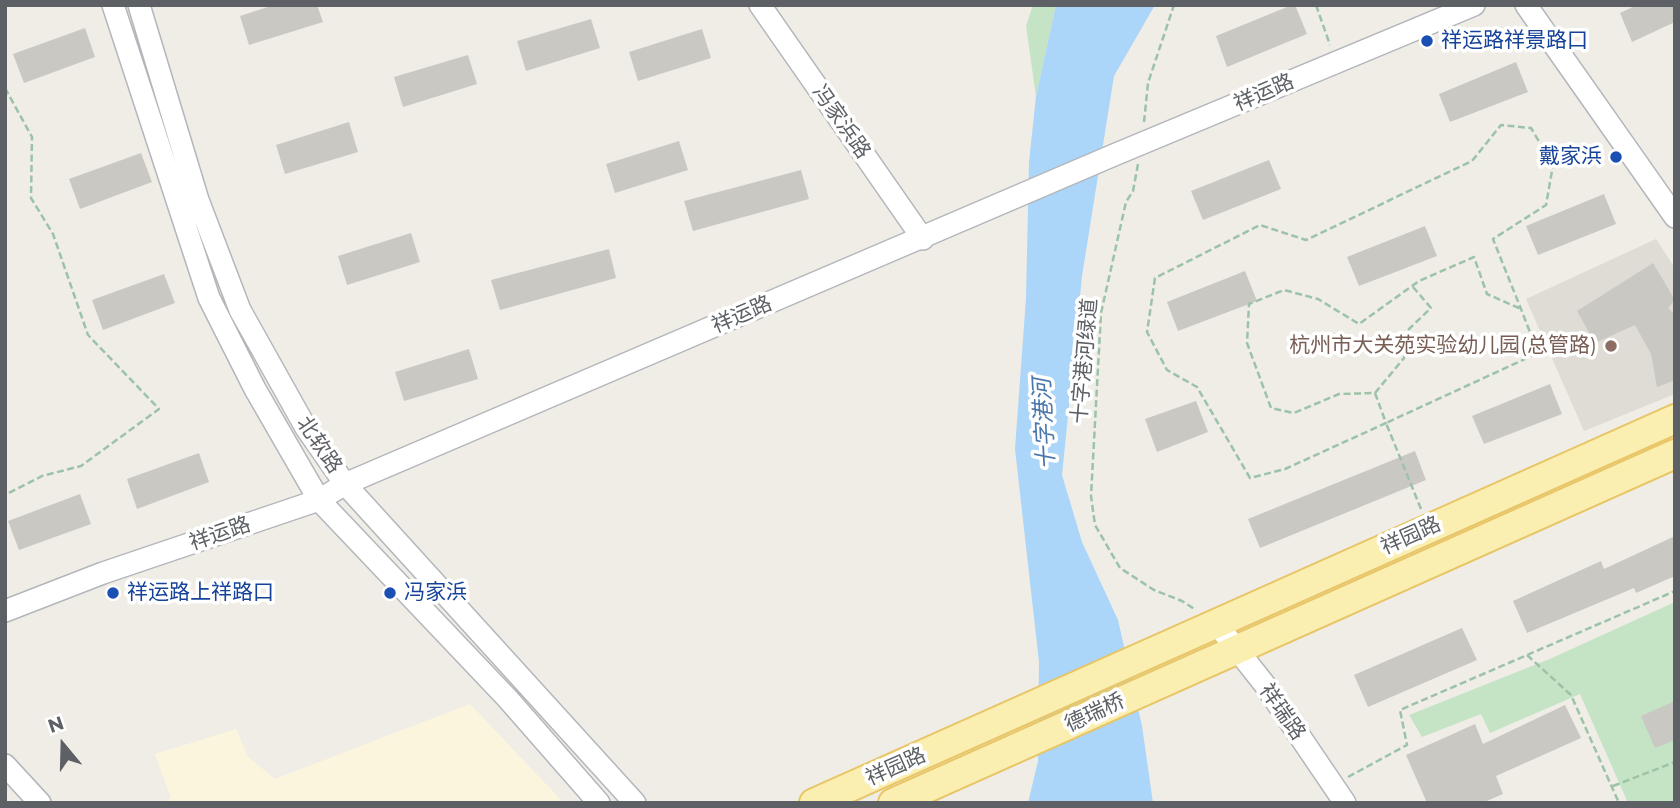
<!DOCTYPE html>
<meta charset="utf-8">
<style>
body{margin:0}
#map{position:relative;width:1680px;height:808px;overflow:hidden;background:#efede6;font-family:Montserrat,sans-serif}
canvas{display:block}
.frame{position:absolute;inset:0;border:7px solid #5d6165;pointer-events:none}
.north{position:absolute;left:28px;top:710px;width:70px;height:70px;-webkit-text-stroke:5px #fff;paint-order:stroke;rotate:341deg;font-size:19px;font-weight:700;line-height:28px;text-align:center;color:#5d6165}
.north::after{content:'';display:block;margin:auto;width:24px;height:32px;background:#5d6165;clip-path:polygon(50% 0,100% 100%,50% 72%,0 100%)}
</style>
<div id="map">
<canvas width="1680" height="808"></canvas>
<div class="frame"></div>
<div class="north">N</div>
</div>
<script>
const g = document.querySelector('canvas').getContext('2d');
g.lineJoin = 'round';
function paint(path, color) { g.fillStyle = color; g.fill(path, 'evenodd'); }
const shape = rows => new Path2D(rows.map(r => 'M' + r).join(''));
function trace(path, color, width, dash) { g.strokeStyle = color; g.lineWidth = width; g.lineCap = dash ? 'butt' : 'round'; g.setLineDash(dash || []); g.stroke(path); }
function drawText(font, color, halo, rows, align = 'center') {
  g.font = font + ' Montserrat,"Noto Sans SC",sans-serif'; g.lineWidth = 7; g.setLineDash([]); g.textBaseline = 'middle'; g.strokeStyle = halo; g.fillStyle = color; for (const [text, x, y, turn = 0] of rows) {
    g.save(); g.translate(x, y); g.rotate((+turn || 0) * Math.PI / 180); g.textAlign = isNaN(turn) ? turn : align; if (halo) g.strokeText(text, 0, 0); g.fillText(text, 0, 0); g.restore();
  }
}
paint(shape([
 [470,704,564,803,164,803,171,798,155,754,236,729,248,757,275,779]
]), '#fcf5de');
paint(shape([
 [1656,239,1675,268,1675,394,1584,431,1526,299]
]), '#dedcd4');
paint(shape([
 [1033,5,1056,5,1036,96,1026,26],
 [1675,602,1675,803,1628,803,1580,694,1490,733,1481,714,1422,737,1409,715,1552,658]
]), '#c4e4c5');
paint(shape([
 [1056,5,1155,5,1114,76,1082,276,1062,475,1082,542,1118,620,1142,726,1153,803,1028,803,1038,761,1039,662,1015,449,1026,298,1029,162,1036,96]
]), '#abd6f9');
paint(shape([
 [274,5,317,5,323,22,249,45,240,16],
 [1292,5,1295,5,1307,34,1227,67,1216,36],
 [1637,5,1675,5,1675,22,1632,42,1620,13],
 [591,19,600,48,526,71,517,41],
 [85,28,95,57,24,83,13,54],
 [702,29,711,58,638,81,629,52],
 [468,55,477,84,403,107,394,77],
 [1516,62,1528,92,1450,122,1439,94],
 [349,122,358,152,285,174,276,145],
 [679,141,688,170,615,193,606,164],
 [141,153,152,182,80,209,69,179],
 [1269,160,1281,189,1203,220,1191,191],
 [801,170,809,199,693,231,684,201],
 [1604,194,1616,224,1538,255,1526,226],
 [1425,226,1437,256,1359,286,1347,257],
 [411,233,420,262,347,285,338,256],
 [609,249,616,278,500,310,491,280],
 [1653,263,1675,300,1668,308,1675,315,1675,380,1657,387,1651,354,1635,325,1595,343,1577,311],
 [1245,271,1257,301,1178,331,1167,302],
 [164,274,175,303,103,330,92,300],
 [469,349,478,379,404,401,395,372],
 [1550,384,1562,414,1484,444,1472,416],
 [1196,401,1208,432,1157,452,1145,419],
 [1415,451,1426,480,1260,548,1248,519],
 [199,453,209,482,137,509,127,479],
 [80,494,91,524,19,550,8,521],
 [1675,536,1675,576,1636,593,1634,588,1527,633,1513,601,1601,561,1604,569],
 [1462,628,1477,660,1368,707,1354,675],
 [1675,701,1675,740,1655,748,1641,716],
 [1565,705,1581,738,1496,776,1503,794,1482,803,1427,803,1406,755,1475,724,1483,744]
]), '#cac8c2');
const minor = shape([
 [113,5,209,298,255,389,319,500,508,699,599,803],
 [139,5,198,200,240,310,306,428,345,484,635,803],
 [760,5,923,239],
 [1526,5,1675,217],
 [5,611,103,573,319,500,345,484,1114,155,1474,5],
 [1216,623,1265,685,1345,803],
 [5,765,40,803]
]);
const major = shape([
 [814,803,1675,419],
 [893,803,1675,454]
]);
trace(minor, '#b3b6ba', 24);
trace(major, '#e8c566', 32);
trace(shape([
 [1316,5,1330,45],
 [5,88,32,137,31,198,53,234,88,335,159,409,81,466,42,476,5,495],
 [1144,122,1148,83,1174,5],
 [1138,164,1133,191,1126,202,1101,313,1091,496,1095,525,1120,568,1154,590,1182,601,1196,610],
 [1375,393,1404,358,1409,329,1431,308,1413,287],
 [1421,509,1386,423,1538,353,1521,309,1493,239,1546,205,1553,165,1531,128,1501,125,1472,161,1306,240,1260,225,1155,278,1147,332,1167,370,1197,387,1250,478,1285,469,1386,423,1375,393,1339,394,1294,413,1271,408,1247,343,1249,304,1284,290,1318,299,1359,324,1419,281,1474,257,1487,294,1521,309],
 [1527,655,1571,695,1619,803],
 [1348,777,1407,745,1400,710,1675,591],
 [1613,786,1675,762]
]), '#9cc2a8', 2.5, [7, 3.5]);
trace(minor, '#fff', 21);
trace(major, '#faefb0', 28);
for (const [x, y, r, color] of [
 [1427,41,7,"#1a4fb4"],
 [1616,157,7,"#1a4fb4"],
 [1611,346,7,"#8d6e63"],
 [113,593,7,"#1a4fb4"],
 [390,593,7,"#1a4fb4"]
]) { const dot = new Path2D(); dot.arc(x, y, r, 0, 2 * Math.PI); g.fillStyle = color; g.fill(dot); trace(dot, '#fff', 2.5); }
drawText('21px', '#164399', '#fff', [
 ["祥运路祥景路口",1441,41],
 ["戴家浜",1602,157,"right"],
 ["祥运路上祥路口",127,593],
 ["冯家浜",404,593]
], 'left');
drawText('21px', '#5d6165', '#fff', [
 ["祥运路",1264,93,-23],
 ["冯家浜路",841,122,55],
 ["祥运路",742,315,-23],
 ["十字港河绿道",1085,361,-85],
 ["北软路",319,445,56],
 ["祥运路",220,534,-19],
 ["祥园路",1411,536,-24],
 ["祥瑞路",1282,712,55],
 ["德瑞桥",1095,713,-25],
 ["祥园路",896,767,-24]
]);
drawText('21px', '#785e54', '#fff', [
 ["杭州市大关苑实验幼儿园(总管路)",1597,346]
], 'right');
drawText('italic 23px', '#4977ab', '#fff', [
 ["十字港河",1045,424,-93]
]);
</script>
